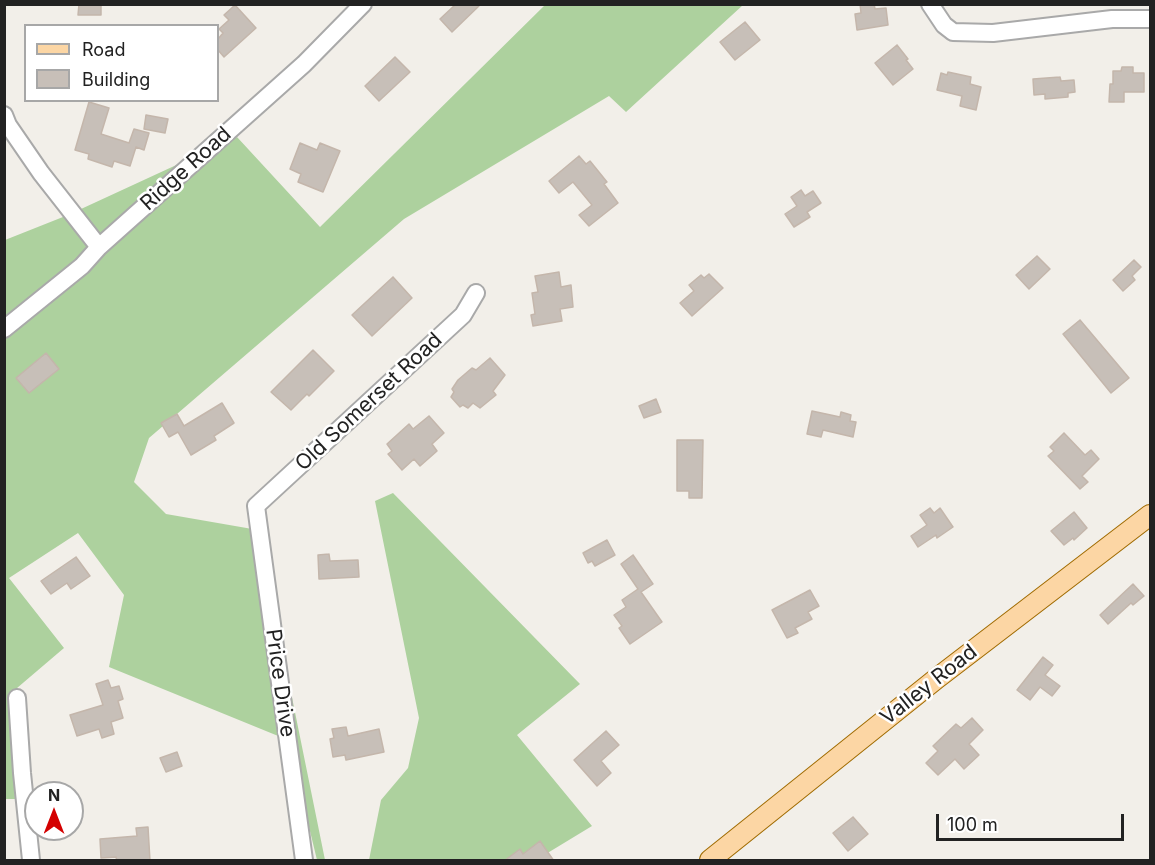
<!DOCTYPE html>
<style>
body{margin:0}
#map{position:relative;width:1155px;height:865px;overflow:hidden;background:#f2efe9;font-family:Inter,sans-serif}
canvas{display:block}
.frame{position:absolute;inset:0;border:6px solid #222;pointer-events:none}
.legend{position:absolute;left:24px;top:24px;width:195px;height:78px;box-sizing:border-box;background:#fff;border:2px solid #a7a7a7;margin:0;padding:8px 10px;list-style:none;font-size:18px;color:#222}
.legend li{display:flex;align-items:center;gap:12px;height:30px}
.legend b{width:30px;border:2px solid #a7a7a7}
.north{position:absolute;left:24px;top:781px;width:60px;height:60px;box-sizing:border-box;background:#fff;border:2px solid #a7a7a7;border-radius:50%;rotate:0deg;font-size:16px;font-weight:700;line-height:24px;text-align:center;color:#222}
.north::after{content:'';display:block;margin:auto;width:21px;height:27px;background:#d40000;clip-path:polygon(50% 0,100% 100%,50% 72%,0 100%)}
.scale{position:absolute;left:936px;top:814px;width:188px;height:27px;box-sizing:border-box;border:3px solid #222;border-top:0;padding-left:8px;font-size:18px;line-height:21px;white-space:nowrap;color:#222;-webkit-text-stroke:4px #fff;paint-order:stroke}
</style>
<div id="map">
<canvas width="1155" height="865"></canvas>
<div class="frame"></div>
<ul class="legend">
<li><b style="height:8px;background:#fcd6a4"></b>Road</li>
<li><b style="height:16px;background:#c7bfb8"></b>Building</li>
</ul>
<div class="north">N</div>
<div class="scale">100 m</div>
</div>
<script>
const g = document.querySelector('canvas').getContext('2d');
g.lineJoin = 'round';
function paint(path, color) { g.fillStyle = color; g.fill(path, 'evenodd'); }
const shape = rows => new Path2D(rows.map(r => 'M' + r).join(''));
function trace(path, color, width, dash) { g.strokeStyle = color; g.lineWidth = width; g.lineCap = dash ? 'butt' : 'round'; g.setLineDash(dash || []); g.stroke(path); }
function drawText(font, color, halo, rows, align = 'center') {
  g.font = font + ' Inter,sans-serif'; g.lineWidth = 5; g.setLineDash([]); g.textBaseline = 'middle'; g.strokeStyle = halo; g.fillStyle = color; for (const [text, x, y, turn = 0] of rows) {
    g.save(); g.translate(x, y); g.rotate((+turn || 0) * Math.PI / 180); g.textAlign = isNaN(turn) ? turn : align; if (halo) g.strokeText(text, 0, 0); g.fillText(text, 0, 0); g.restore();
  }
}
paint(shape([
 [545,5,743,5,626,112,609,96,404,219,149,438,134,482,166,514,258,530,325,860,317,860,288,740,109,667,124,595,78,533,9,578,64,648,10,694,15,799,5,799,5,240,68,215,237,137,320,227],
 [393,493,580,684,517,735,592,826,536,860,369,860,381,800,408,768,419,718,375,501]
]), '#add19e');
const building = shape([
 [79,4,101,4,101,15,78,15,79,4],
 [456,4,481,4,452,32,440,19,456,4],
 [860,4,874,4,875,9,886,8,888,25,857,30,855,14,861,13,860,4],
 [235,5,256,28,224,57,218,50,218,39,223,33,219,29,229,20,224,15,235,5],
 [745,22,760,40,735,60,720,42,745,22],
 [897,45,908,59,906,60,913,69,893,85,875,63,897,45],
 [395,57,410,72,379,101,365,86,395,57],
 [1122,67,1133,67,1133,73,1144,73,1144,92,1124,92,1124,102,1109,102,1110,84,1113,84,1113,71,1121,71,1122,67],
 [948,72,971,77,970,84,981,87,976,110,960,106,962,96,937,90,941,73,947,75,948,72],
 [1060,77,1061,81,1074,80,1075,92,1068,93,1068,97,1045,99,1045,94,1034,95,1033,79,1060,77],
 [89,102,109,108,101,134,129,143,134,129,149,133,144,150,136,147,130,166,114,161,112,167,88,159,89,154,75,150,89,102],
 [146,115,168,119,165,133,144,129,146,115],
 [300,143,317,150,320,143,340,151,323,192,298,182,301,174,290,169,300,143],
 [579,156,586,164,590,161,607,182,604,184,618,203,589,226,579,215,592,205,573,182,559,193,549,181,579,156],
 [801,190,805,196,813,191,821,203,807,212,810,217,794,227,785,214,797,206,791,197,801,190],
 [1037,256,1050,269,1029,289,1016,275,1037,256],
 [1134,260,1141,267,1132,276,1135,280,1123,291,1113,280,1134,260],
 [559,272,561,287,571,285,573,307,560,309,562,321,533,326,531,315,535,314,532,293,538,292,535,276,559,272],
 [709,274,723,288,692,316,680,303,694,291,689,285,701,275,704,278,709,274],
 [393,277,412,298,372,336,352,315,393,277],
 [1080,320,1129,378,1111,393,1063,334,1080,320],
 [313,350,334,371,309,396,307,394,291,410,271,392,313,350],
 [46,353,59,369,29,393,16,378,46,353],
 [490,358,505,375,493,391,496,395,480,408,473,403,468,408,463,405,460,407,451,397,454,392,452,389,458,380,472,368,476,370,490,358],
 [656,399,661,412,644,418,639,406,656,399],
 [222,403,234,423,214,436,216,440,191,455,178,432,169,437,161,423,177,414,184,426,222,403],
 [812,411,840,417,841,412,851,415,850,421,856,422,853,437,823,430,821,437,807,434,812,411],
 [429,416,444,433,432,444,437,451,420,466,414,459,402,470,388,454,392,451,387,444,409,424,413,429,429,416],
 [1064,433,1085,455,1091,450,1099,459,1082,476,1088,482,1080,489,1048,456,1054,451,1050,447,1064,433],
 [677,440,703,440,702,498,689,498,689,491,677,491,677,440],
 [930,508,934,513,940,508,953,527,937,538,936,535,918,547,911,536,927,525,920,515,930,508],
 [1074,512,1087,528,1074,540,1073,538,1064,545,1051,531,1074,512],
 [607,540,615,555,595,566,592,561,588,563,583,553,607,540],
 [329,554,330,561,358,560,359,577,319,579,318,555,329,554],
 [633,555,653,584,641,592,662,622,630,644,619,628,622,626,614,615,626,607,622,600,638,589,621,564,633,555],
 [76,557,90,576,71,589,67,583,51,594,41,581,76,557],
 [1133,584,1144,596,1133,605,1131,603,1108,624,1100,615,1133,584],
 [810,590,819,606,808,612,812,619,795,628,798,633,787,638,772,610,810,590],
 [1043,657,1053,665,1045,675,1060,686,1052,696,1040,687,1030,700,1017,690,1043,657],
 [108,680,111,688,119,686,123,699,118,701,123,718,111,722,114,734,102,738,99,729,77,736,70,715,103,705,96,684,108,680],
 [972,718,983,730,969,744,979,755,964,769,955,759,938,775,926,763,938,751,933,746,956,724,961,728,972,718],
 [346,727,348,736,379,729,384,752,346,760,345,755,333,757,330,739,334,738,332,729,346,727],
 [606,731,619,745,601,761,611,773,597,786,574,760,606,731],
 [177,752,182,766,166,772,160,758,177,752],
 [853,817,868,834,848,851,833,833,853,817],
 [148,827,150,861,117,861,116,857,101,858,100,839,137,836,136,828,148,827],
 [540,841,554,861,504,861,520,849,523,854,540,841]
]);
paint(building, '#c7bfb8');
trace(building, '#c4b6ab', 1.5);
const minor = shape([
 [930,4,944,25,953,32,993,33,1112,19,1150,19],
 [4,115,8,125,41,173,99,247],
 [4,329,82,266,99,247,304,64,363,4],
 [17,698,22,773,31,860],
 [304,860,256,506,463,315,476,293]
]);
const major = shape([
 [710,860,936,679,1150,515]
]);
trace(minor, '#a9a9a9', 20);
trace(major, '#a06b00', 22);
trace(minor, '#fff', 16);
trace(major, '#fcd6a4', 20);
drawText('21px', '#222', '#fff', [
 ["Ridge Road",186,169,-42],
 ["Old Somerset Road",369,402,-43],
 ["Price Drive",280,683,82],
 ["Valley Road",929,685,-38]
]);
</script>
